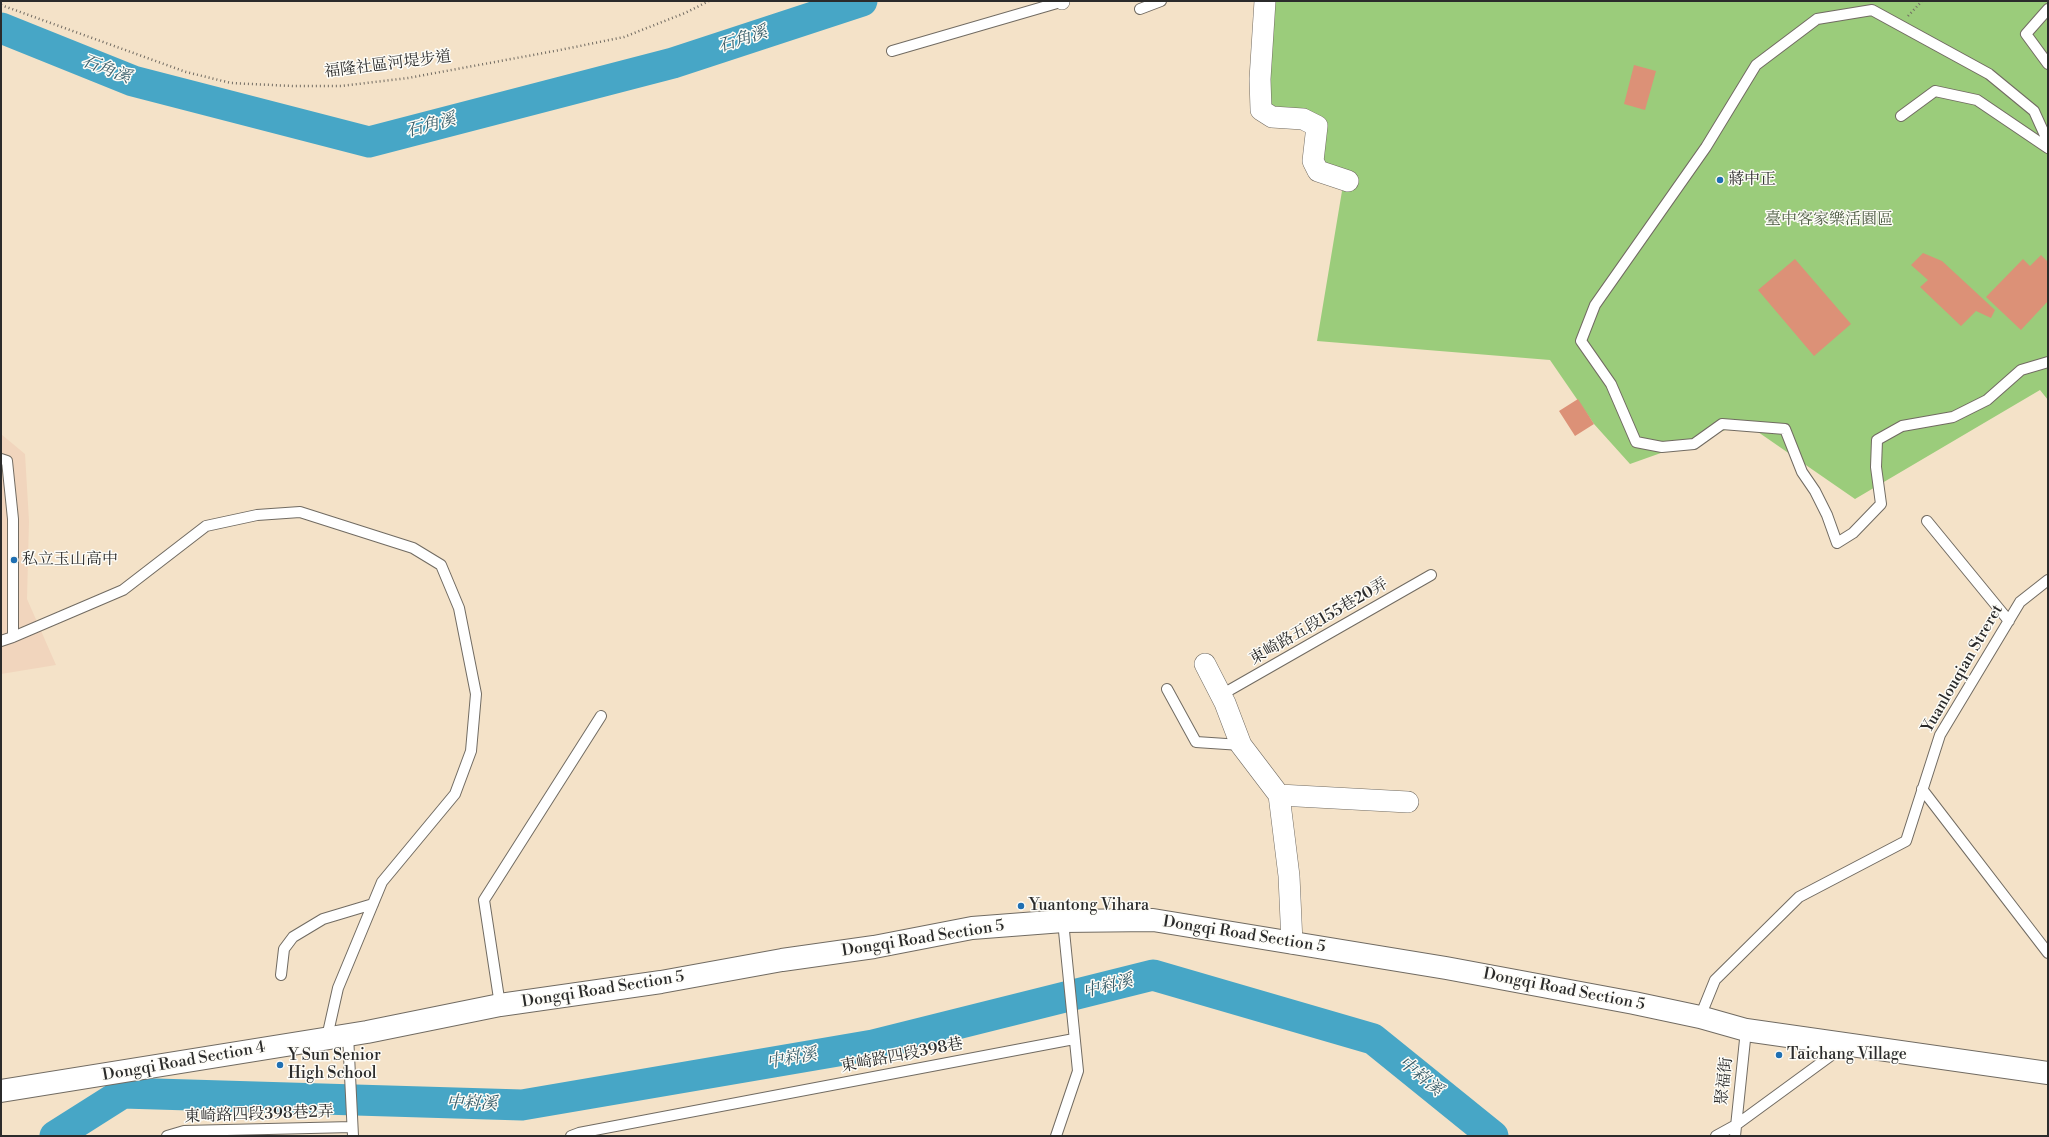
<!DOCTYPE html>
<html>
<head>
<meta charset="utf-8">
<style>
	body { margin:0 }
	#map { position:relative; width:2049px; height:1137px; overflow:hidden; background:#f4e2c8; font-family:"Libre Bodoni",serif }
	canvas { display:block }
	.frame { position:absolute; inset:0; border:2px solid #2b2b2b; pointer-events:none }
</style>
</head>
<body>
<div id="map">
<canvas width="2049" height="1137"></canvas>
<div class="frame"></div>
</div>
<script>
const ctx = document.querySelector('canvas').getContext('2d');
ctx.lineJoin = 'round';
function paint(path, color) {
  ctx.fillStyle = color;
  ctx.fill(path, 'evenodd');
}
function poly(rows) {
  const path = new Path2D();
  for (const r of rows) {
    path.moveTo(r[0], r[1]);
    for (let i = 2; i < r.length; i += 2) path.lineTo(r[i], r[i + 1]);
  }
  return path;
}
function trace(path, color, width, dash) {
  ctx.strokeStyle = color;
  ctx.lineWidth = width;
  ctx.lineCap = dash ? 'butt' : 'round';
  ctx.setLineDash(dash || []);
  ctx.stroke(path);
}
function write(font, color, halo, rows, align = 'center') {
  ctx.font = font + ' "Libre Bodoni","Noto Serif TC",serif';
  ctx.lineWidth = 3;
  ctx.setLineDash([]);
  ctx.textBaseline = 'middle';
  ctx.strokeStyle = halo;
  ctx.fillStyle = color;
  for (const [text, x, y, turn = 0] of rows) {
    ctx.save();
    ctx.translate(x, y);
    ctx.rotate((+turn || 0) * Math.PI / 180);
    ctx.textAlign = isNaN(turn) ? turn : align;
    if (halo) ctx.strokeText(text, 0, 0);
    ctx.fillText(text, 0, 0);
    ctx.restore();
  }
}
paint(poly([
	[1,434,25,454,29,521,27,599,56,665,1,674]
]), '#f1d5bd');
paint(poly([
	[1271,1,2048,1,2048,400,2040,390,1855,499,1745,423,1630,464,1594,424,1550,360,1317,341,1345,173,1317,163,1320,122,1262,108]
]), '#9bcc7b');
trace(poly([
	[1,28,133,81,369,142,673,63,862,1],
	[55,1136,123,1093,522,1105,873,1045,1153,975,1373,1039,1493,1136]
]), '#47a6c6', 31);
paint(poly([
	[1634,65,1656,71,1645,110,1624,104],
	[1923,253,1942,261,1995,310,1991,318,1976,311,1961,326,1920,287,1928,280,1911,265],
	[2041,255,2048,262,2048,301,2021,330,1986,297,2023,259,2030,266],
	[1795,259,1851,324,1814,356,1758,290],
	[1578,399,1594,424,1575,436,1559,411]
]), '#dc9177');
const service = poly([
	[1140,9,1161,1],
	[2048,9,2026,34,2048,64],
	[892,51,1064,1],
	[1901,116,1935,91,1977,100,2048,148],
	[2048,142,2034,111,1989,74,1872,10,1817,19,1756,65,1706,147,1595,305,1581,341,1611,384,1636,442,1662,447,1694,444,1722,424,1785,429,1802,472,1815,491,1827,515,1837,543,1853,533,1881,504,1876,467,1877,440,1902,426,1953,417,1987,400,2021,370,2048,362],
	[1,459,7,461,13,519,13,637,123,590,206,526,257,515,300,512,413,548,441,565,459,608,476,694,471,751,455,794,382,882,338,988,327,1037],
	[1927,521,2009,621],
	[1,641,13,637],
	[1167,689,1196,742,1241,745],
	[1221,695,1431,575],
	[1922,789,2048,953],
	[281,975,284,949,293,937,323,919,373,904],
	[500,1005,484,900,601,716],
	[1700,1017,1715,980,1799,897,1906,841,1940,735,2020,602,2048,580],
	[348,1035,353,1136],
	[167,1136,184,1131,352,1127],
	[571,1136,579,1133,1074,1039],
	[1056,1136,1078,1071,1063,921],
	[1716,1136,1736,1125,1844,1046],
	[1735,1136,1746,1030]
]);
const pedestrian = poly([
	[1061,1,1062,2]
]);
const minor = poly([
	[1265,1,1260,79,1261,110,1272,117,1303,119,1317,126,1313,161,1318,171,1348,181],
	[1205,664,1225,703,1241,745,1279,795,1289,876,1292,943],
	[1279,795,1408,802]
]);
const tertiary = poly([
	[1,1091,367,1032,500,1005,661,982,782,960,874,947,972,928,1063,921,1153,920,1446,968,1634,1003,1700,1017,1746,1030,2048,1073]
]);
trace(service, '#716b62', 12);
trace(pedestrian, '#716b62', 16);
trace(minor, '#716b62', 22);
trace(tertiary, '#716b62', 24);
trace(poly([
	[1,5,186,72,231,83,292,86,341,86,408,78,560,50,624,37,685,13,709,1],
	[1908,16,1922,1]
]), '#716b62', 2.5, [1, 3]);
trace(service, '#fff', 10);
trace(pedestrian, '#fff', 15);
trace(minor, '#fff', 21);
trace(tertiary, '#fff', 22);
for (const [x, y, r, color] of [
	[1720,180,4,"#1f6fb2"],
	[14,560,4,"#1f6fb2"],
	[1021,906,4,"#1f6fb2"],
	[1779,1055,4,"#1f6fb2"],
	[280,1065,4,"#1f6fb2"]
]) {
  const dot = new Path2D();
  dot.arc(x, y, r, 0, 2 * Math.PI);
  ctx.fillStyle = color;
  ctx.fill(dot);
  trace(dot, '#fdfcf7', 1.5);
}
write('16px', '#2b2b2b', '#fdfcf7', [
	["福隆社區河堤步道",388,65,-7],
	["東崎路五段155巷20弄",1319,622,-30],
	["Yuanlouqian Streret",1963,669,-60],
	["Dongqi Road Section 5",1244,935,9],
	["Dongqi Road Section 5",923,939,-9],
	["Dongqi Road Section 5",603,990,-9],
	["Dongqi Road Section 5",1564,990,11],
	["東崎路四段398巷",902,1056,-11],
	["Dongqi Road Section 4",184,1062,-10],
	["聚福街",1725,1081,-84],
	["東崎路四段398巷2弄",259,1115,-2]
]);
write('16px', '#2b2b2b', '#fdfcf7', [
	["蔣中正",1728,180],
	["私立玉山高中",22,560],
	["Yuantong Vihara",1029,906],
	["Taichang Village",1787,1055],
	["Y Sun Senior",288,1056],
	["High School",288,1074]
], 'left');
write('16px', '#4d5b43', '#fdfcf7', [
	["臺中客家樂活園區",1829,220]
]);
write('italic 17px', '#365c69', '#fdfcf7', [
	["石角溪",743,40,-18],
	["石角溪",106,70,21],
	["石角溪",431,126,-15],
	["中嵙溪",1108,987,-14],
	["中嵙溪",792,1059,-10],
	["中嵙溪",1420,1077,39],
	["中嵙溪",472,1104,2]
]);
</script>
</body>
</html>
